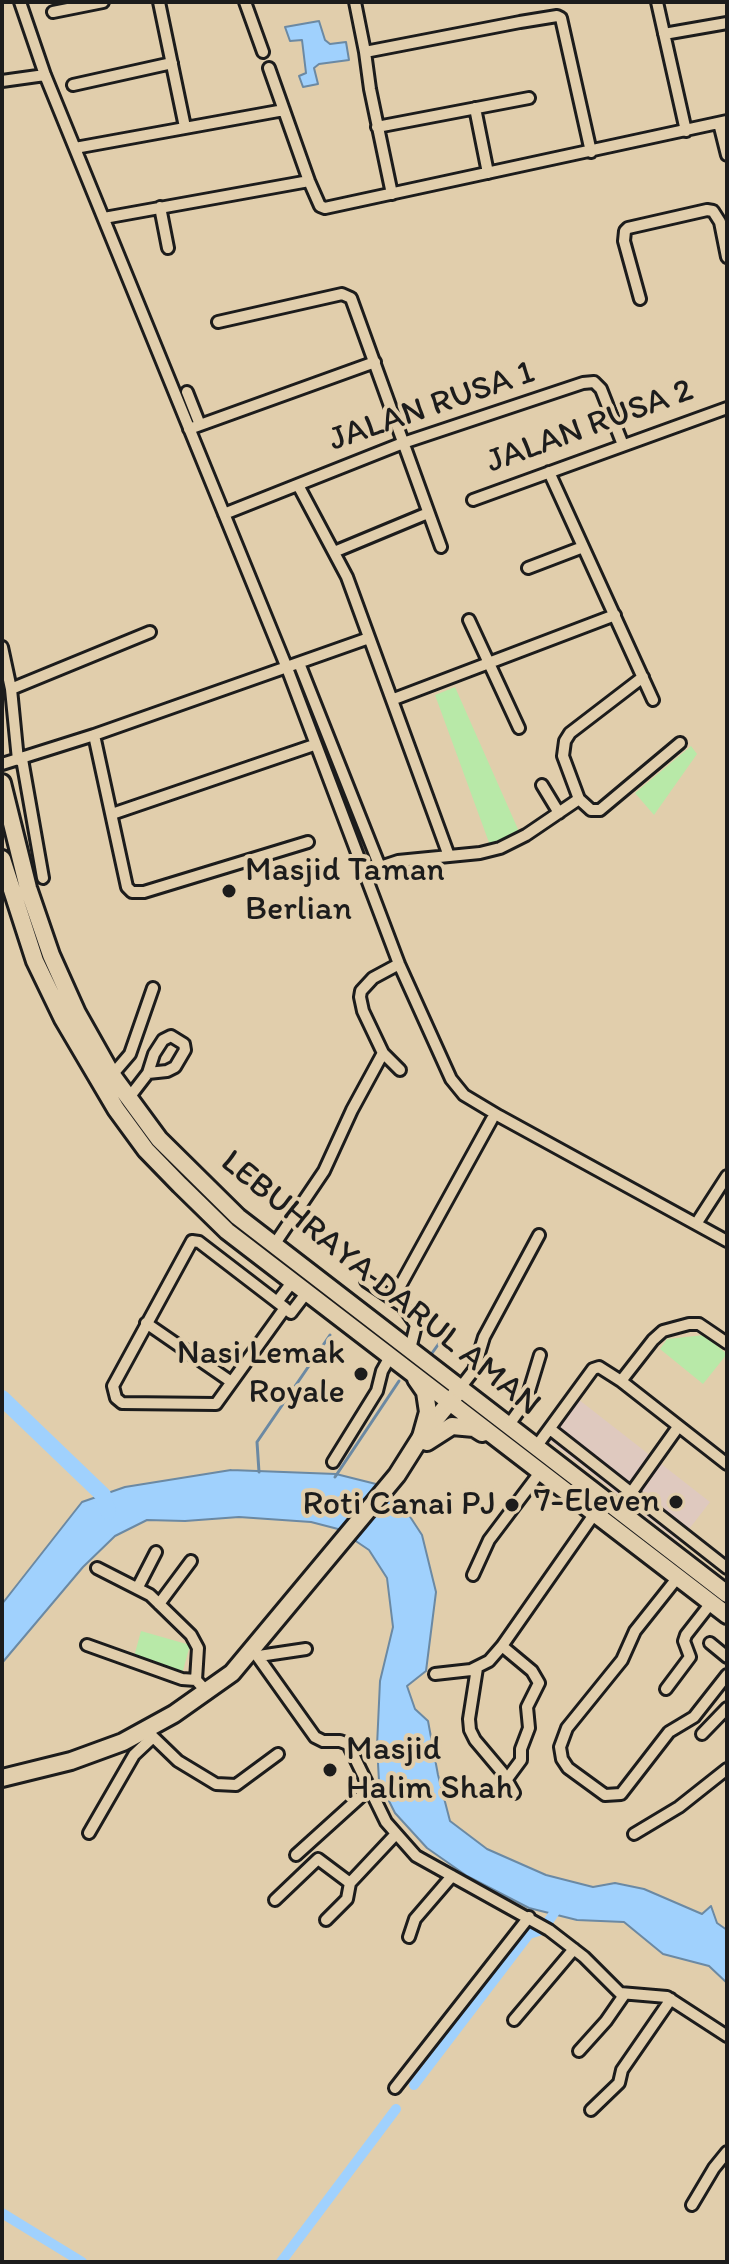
<!DOCTYPE html>
<html>
<head>
<meta charset="utf-8">
<style>
	body { margin:0 }
	#map { position:relative; width:729px; height:2264px; overflow:hidden; background:#e1ceac; font-family:Itim,sans-serif }
	canvas { display:block }
	.frame { position:absolute; inset:0; border:4px solid #1c1c1c; pointer-events:none }
</style>
</head>
<body>
<div id="map">
<canvas width="729" height="2264"></canvas>
<div class="frame"></div>
</div>
<script>
const ctx = document.querySelector('canvas').getContext('2d');
ctx.lineJoin = 'round';
function paint(path, color) {
  ctx.fillStyle = color;
  ctx.fill(path, 'evenodd');
}
function poly(rows) {
  const path = new Path2D();
  for (const r of rows) {
    path.moveTo(r[0], r[1]);
    for (let i = 2; i < r.length; i += 2) path.lineTo(r[i], r[i + 1]);
  }
  return path;
}
function trace(path, color, width, dash) {
  ctx.strokeStyle = color;
  ctx.lineWidth = width;
  ctx.lineCap = dash ? 'butt' : 'round';
  ctx.setLineDash(dash || []);
  ctx.stroke(path);
}
function write(font, color, halo, rows, align = 'center') {
  ctx.font = font + ' Itim,sans-serif';
  ctx.lineWidth = 8;
  ctx.setLineDash([]);
  ctx.textBaseline = 'middle';
  ctx.strokeStyle = halo;
  ctx.fillStyle = color;
  for (const [text, x, y, turn = 0] of rows) {
    ctx.save();
    ctx.translate(x, y);
    ctx.rotate((+turn || 0) * Math.PI / 180);
    ctx.textAlign = isNaN(turn) ? turn : align;
    if (halo) ctx.strokeText(text, 0, 0);
    ctx.fillText(text, 0, 0);
    ctx.restore();
  }
}
paint(poly([
	[569,1392,710,1502,679,1542,538,1432]
]), '#dfc9bf');
paint(poly([
	[455,687,521,836,491,848,435,695],
	[691,746,697,754,654,815,635,793],
	[704,1335,727,1354,703,1384,660,1349,667,1339],
	[141,1631,190,1645,181,1678,132,1664]
]), '#b8e9a8');
const water = poly([
	[319,21,325,40,330,44,346,42,349,60,319,64,314,68,318,84,303,87,299,76,306,73,302,40,290,41,285,27,319,21],
	[231,1470,336,1474,376,1484,405,1509,422,1535,436,1592,426,1671,407,1686,415,1709,428,1721,438,1775,450,1821,487,1849,546,1875,593,1887,615,1883,644,1889,702,1914,711,1906,717,1923,727,1930,727,1983,709,1966,663,1954,624,1922,577,1920,529,1908,467,1876,427,1848,395,1813,379,1781,377,1746,380,1681,393,1627,387,1578,369,1550,338,1529,311,1522,239,1517,185,1521,147,1520,115,1536,83,1567,2,1663,2,1604,82,1502,125,1487,231,1470]
]);
paint(water, '#a0d1fd');
trace(water, '#6b89a3', 2);
trace(poly([
	[430,1356,452,1325],
	[259,1472,257,1442,330,1335],
	[335,1477,399,1381]
]), '#6b89a3', 3);
trace(poly([
	[548,1922,556,1910,562,1906],
	[414,2085,529,1934,542,1930],
	[2,2213,82,2262],
	[281,2262,396,2109]
]), '#a0d1fd', 10);
trace(poly([
	[2,1398,103,1495,108,1512]
]), '#a0d1fd', 16);
const minor = poly([
	[20,2,45,75,287,668,399,964,451,1079,464,1095,499,1116,727,1241],
	[159,2,185,127],
	[245,2,263,52],
	[355,2,365,52,520,22,557,16,561,18,591,152],
	[657,2,686,131],
	[53,12,103,2],
	[664,34,727,23],
	[365,52,370,89,392,194],
	[269,68,309,181,320,206,325,208,727,121],
	[2,81,45,75],
	[73,85,172,63],
	[475,108,488,173],
	[719,123,727,155],
	[377,127,529,98],
	[75,148,284,110],
	[160,207,168,248],
	[104,218,309,181],
	[640,299,624,241,625,231,628,228,707,210,713,211,720,222,727,257],
	[218,322,342,294,351,298,441,547],
	[187,392,200,425],
	[189,429,375,362],
	[549,472,653,700],
	[298,485,347,577,449,856],
	[473,500,727,408],
	[224,514,403,443,583,383,594,382,601,389,623,445],
	[334,552,428,513],
	[528,568,583,547],
	[469,620,519,728],
	[2,647,11,689,18,760],
	[299,663,380,867],
	[643,677,570,733,565,741,563,756,579,799,591,810,600,810,680,743],
	[11,689,150,632],
	[394,699,615,615],
	[94,735,127,887,132,892,144,892,308,842],
	[22,759,43,878],
	[2,764,94,735,369,638],
	[542,785,559,813],
	[112,814,314,745],
	[365,876,380,867,398,861,480,853,500,848,526,835,579,799],
	[399,964,373,978,361,991,360,997,363,1011,383,1053,400,1070],
	[112,1075,130,1054,153,988],
	[128,1099,148,1073,154,1054,163,1040,171,1036,184,1044,185,1050,175,1067,167,1071,148,1073],
	[696,1224,727,1176],
	[274,1245,324,1171,352,1110,383,1053],
	[366,1281,400,1304],
	[277,1302,293,1281],
	[285,1308,216,1404,122,1403,116,1398,113,1386,192,1241,199,1242,285,1308,291,1313,307,1292],
	[146,1323,230,1381],
	[410,1349,416,1325,397,1298,400,1286,492,1119],
	[621,1381,653,1340,663,1331,689,1324,699,1324,727,1343],
	[460,1388,474,1370,484,1337,539,1235],
	[508,1426,526,1401,540,1355],
	[550,1429,727,1568],
	[536,1447,593,1369,599,1367,621,1381,727,1464],
	[333,1462,377,1391,382,1371,391,1355],
	[631,1493,678,1427],
	[97,1568,150,1595,191,1635,198,1648,196,1680,208,1693],
	[473,1575,489,1540,541,1471],
	[678,1577,635,1631,622,1660,567,1728,560,1747,562,1759,568,1768,605,1795,621,1794,669,1732,694,1717,727,1675],
	[138,1587,156,1552],
	[159,1604,191,1561],
	[710,1643,727,1657],
	[87,1645,182,1679,196,1680],
	[502,1646,532,1671,539,1683,527,1707,529,1728,521,1749,521,1760,507,1779],
	[253,1650,315,1737,323,1741,340,1741,348,1744,386,1822,416,1856,549,1930,584,1957,620,1993,667,1997,727,2036],
	[259,1656,306,1649],
	[477,1668,469,1719,470,1730,475,1740,502,1772,514,1793],
	[435,1674,471,1670,489,1661,502,1646,595,1513],
	[666,1689,690,1657,684,1641,686,1635,711,1603],
	[147,1731,178,1761,216,1784,236,1785,278,1754],
	[702,1734,727,1708],
	[89,1833,134,1755,152,1738],
	[634,1834,679,1807,727,1769],
	[296,1855,368,1790],
	[275,1900,318,1859,350,1883],
	[326,1920,347,1899,350,1883,395,1835],
	[409,1937,415,1919,452,1876],
	[514,2020,574,1949],
	[579,2051,606,2021,624,1995],
	[395,2088,529,1917],
	[591,2110,619,2083,622,2070,671,1999],
	[692,2205,714,2168,727,2152]
]);
const primary = poly([
	[2,1778,71,1761,123,1742,174,1714,232,1673,397,1475,421,1437,457,1393]
]);
const trunk = poly([
	[2,783,28,888,51,955,77,1013,112,1075,159,1139,238,1217,727,1594],
	[2,859,35,961,63,1019,116,1109,146,1150,180,1185,227,1231,727,1615],
	[416,1379,425,1392,428,1412,421,1437],
	[427,1442,452,1426,474,1428,482,1433]
]);
trace(minor, '#1c1c1c', 16);
trace(primary, '#1c1c1c', 22);
trace(trunk, '#1c1c1c', 22);
trace(minor, '#e1ceac', 10);
trace(primary, '#e1ceac', 16);
trace(trunk, '#e1ceac', 16);
for (const [x, y, r, color] of [
	[229,891,8,"#1c1c1c"],
	[361,1374,8,"#1c1c1c"],
	[676,1502,8,"#1c1c1c"],
	[512,1505,8,"#1c1c1c"],
	[330,1770,8,"#1c1c1c"]
]) {
  const dot = new Path2D();
  dot.arc(x, y, r, 0, 2 * Math.PI);
  ctx.fillStyle = color;
  ctx.fill(dot);
  trace(dot, '#e1ceac', 3);
}
write('34px', '#1c1c1c', '#e1ceac', [
	["JALAN RUSA 1",432,407,-19],
	["JALAN RUSA 2",590,427,-20],
	["LEBUHRAYA DARUL AMAN",380,1284,39]
]);
write('34px', '#1c1c1c', '#e1ceac', [
	["Masjid Taman",245,871,"left"],
	["Berlian",245,910,"left"],
	["Nasi Lemak",345,1354],
	["Royale",345,1393],
	["7-Eleven",660,1502],
	["Roti Canai PJ",496,1505],
	["Masjid",346,1750,"left"],
	["Halim Shah",346,1789,"left"]
], 'right');
</script>
</body>
</html>
